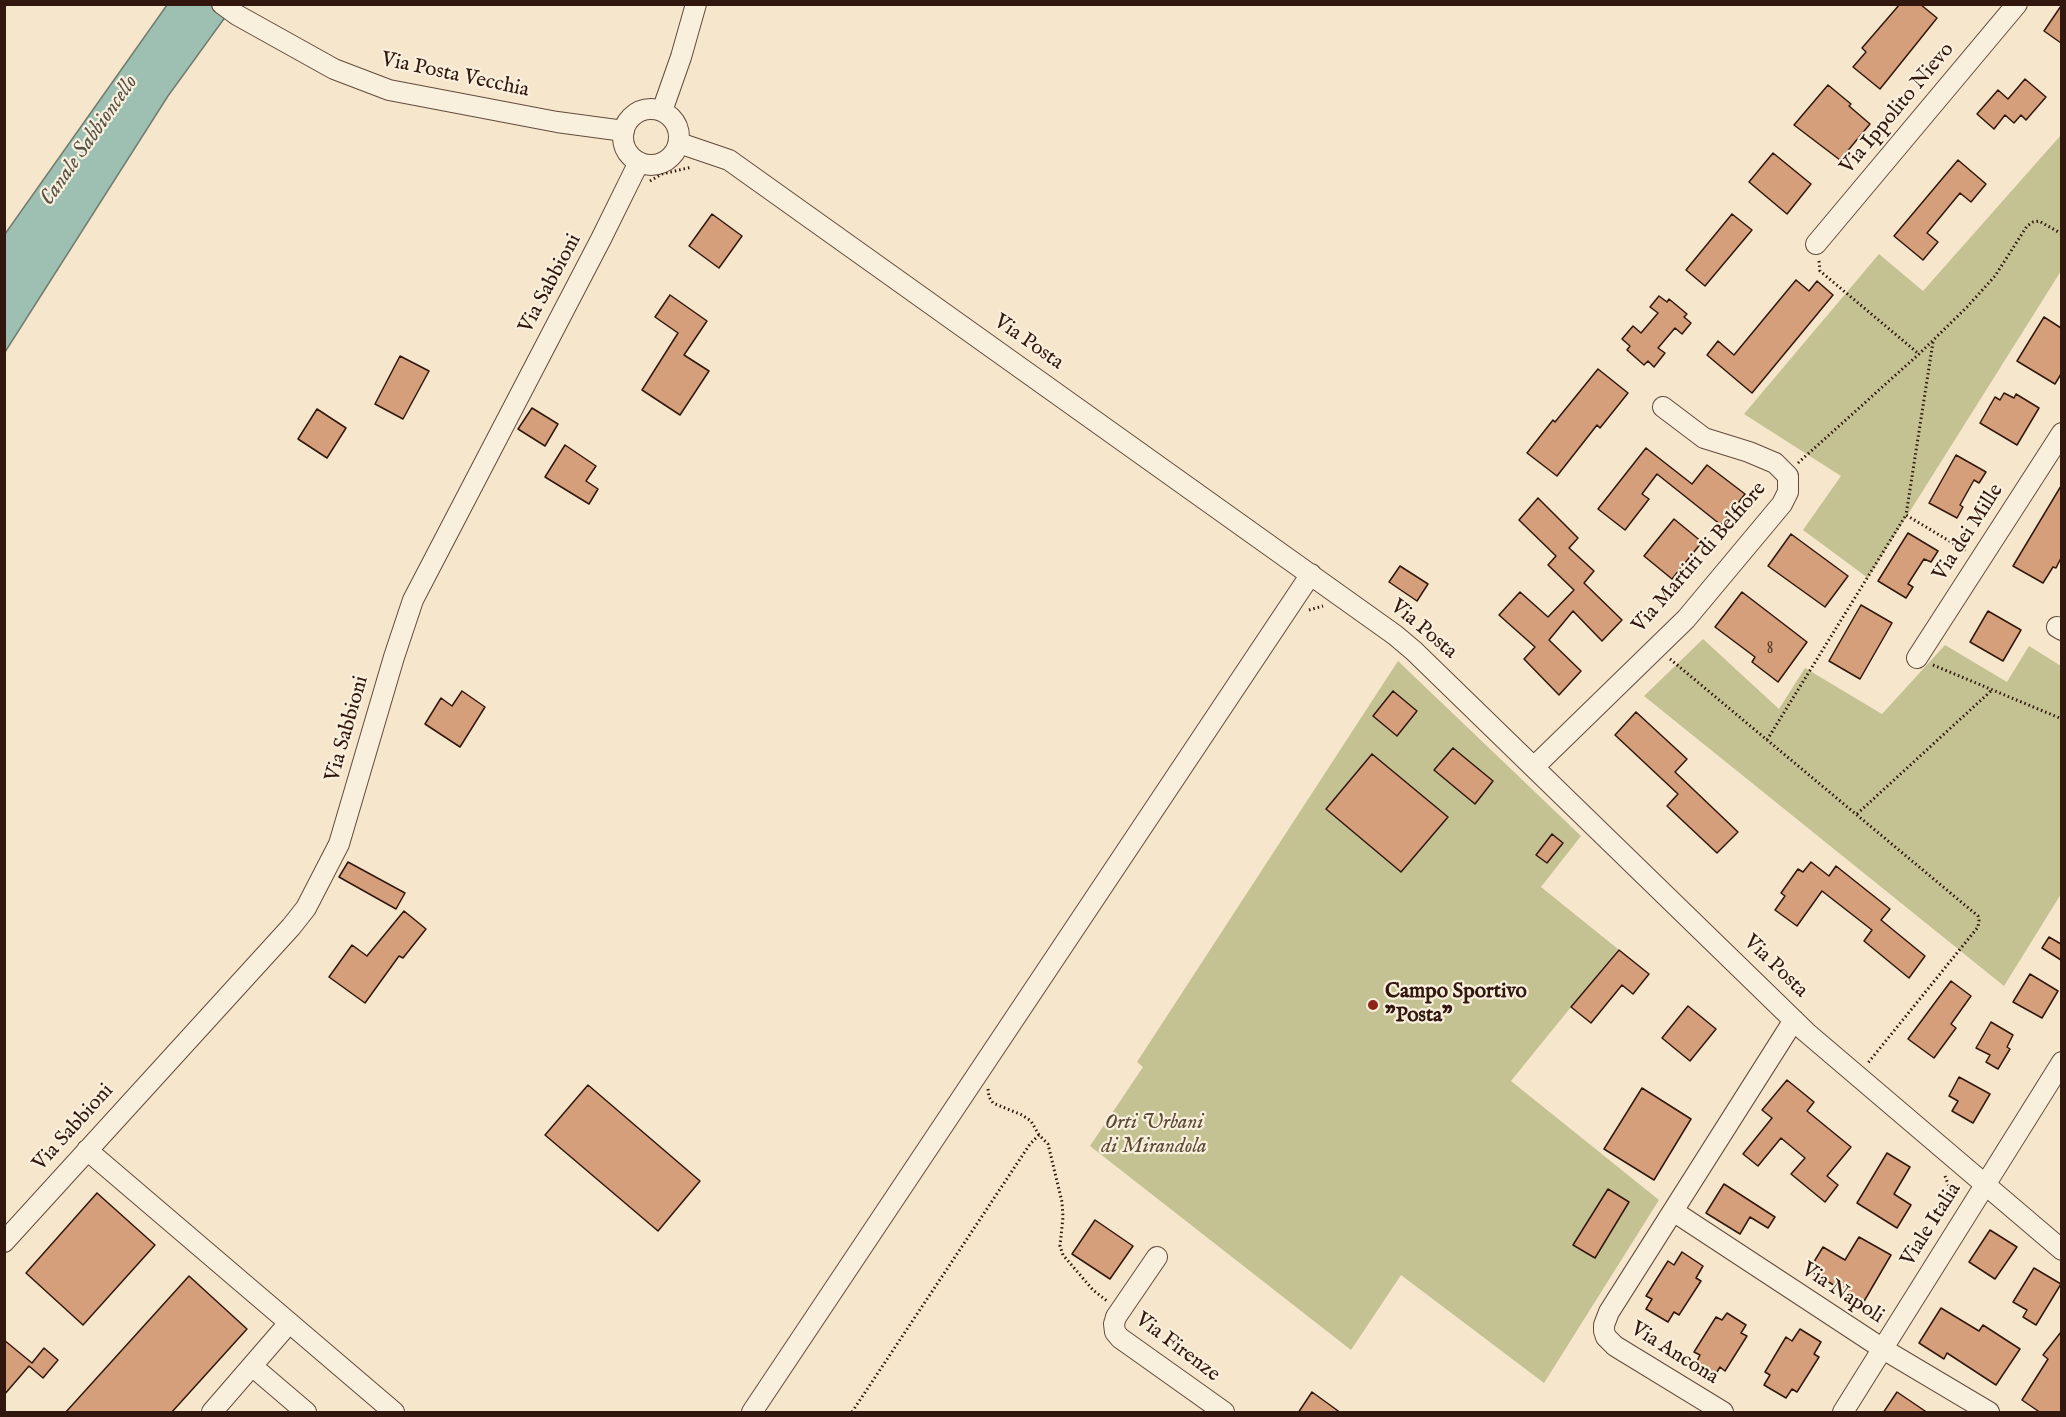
<!DOCTYPE html>
<html>
<head>
<meta charset="utf-8">
<style>
	body { margin:0 }
	#map { position:relative; width:2066px; height:1417px; overflow:hidden; background:#f6e6cb; font-family:"IM FELL English",serif }
	canvas { display:block }
	.frame { position:absolute; inset:0; border:6px solid #31170d; pointer-events:none }
</style>
</head>
<body>
<div id="map">
<canvas width="2066" height="1417"></canvas>
<div class="frame"></div>
</div>
<script>
const ctx = document.querySelector('canvas').getContext('2d');
ctx.lineJoin = 'round';
function paint(path, color) {
  ctx.fillStyle = color;
  ctx.fill(path, 'evenodd');
}
function poly(rows) {
  const path = new Path2D();
  for (const r of rows) {
    if (r.length === 3) {
      path.moveTo(r[0] + r[2], r[1]);
      path.arc(r[0], r[1], r[2], 0, 2 * Math.PI);
      continue;
    }
    path.moveTo(r[0], r[1]);
    for (let i = 2; i < r.length; i += 2) path.lineTo(r[i], r[i + 1]);
  }
  return path;
}
function trace(path, color, width, dash) {
  ctx.strokeStyle = color;
  ctx.lineWidth = width;
  ctx.lineCap = dash ? 'butt' : 'round';
  ctx.setLineDash(dash || []);
  ctx.stroke(path);
}
function write(font, color, halo, rows, align = 'center') {
  ctx.font = font + ' "IM FELL English",serif';
  ctx.lineWidth = 4.5;
  ctx.setLineDash([]);
  ctx.textBaseline = 'middle';
  ctx.strokeStyle = halo;
  ctx.fillStyle = color;
  for (const [text, x, y, turn = 0] of rows) {
    ctx.save();
    ctx.translate(x, y);
    ctx.rotate((+turn || 0) * Math.PI / 180);
    ctx.textAlign = isNaN(turn) ? turn : align;
    if (halo) ctx.strokeText(text, 0, 0);
    ctx.fillText(text, 0, 0);
    ctx.restore();
  }
}
paint(poly([
	[2061,135,2061,271,1868,578,1803,530,1841,476,1744,414,1879,254,1923,291],
	[1703,639,1779,709,1805,668,1882,714,1945,645,2007,682,2029,646,2061,666,2061,894,2004,986,1644,696],
	[1398,661,1581,836,1541,887,1618,949,1511,1081,1659,1200,1544,1383,1401,1275,1351,1350,1090,1146,1143,1067,1137,1062]
]), '#c4c292');
const water = poly([
	[167,5,234,5,168,96,5,352,5,234,167,5]
]);
paint(water, '#9dc0b2');
trace(water, '#727c70', 1.5);
const building = poly([
	[1900,4,1920,4,1937,18,1880,89,1853,67,1866,52,1862,48,1900,4],
	[2061,6,2061,43,2044,31,2061,6],
	[2025,79,2046,97,2026,120,2021,115,2014,123,2005,115,1994,129,1977,114,1998,90,2008,99,2025,79],
	[1828,85,1851,104,1849,106,1870,124,1840,160,1794,125,1828,85],
	[1773,153,1811,184,1787,214,1749,182,1773,153],
	[1958,160,1986,184,1971,202,1960,193,1927,233,1938,242,1923,260,1894,236,1958,160],
	[712,214,742,236,719,268,689,246,712,214],
	[1732,214,1752,230,1705,286,1686,270,1732,214],
	[1796,280,1809,291,1817,281,1833,295,1752,393,1707,355,1718,341,1734,355,1796,280],
	[670,295,707,321,684,355,709,371,680,415,642,390,678,333,655,317,670,295],
	[1659,296,1667,302,1669,299,1687,314,1684,317,1691,323,1682,334,1675,328,1658,348,1665,353,1654,367,1648,361,1644,365,1627,350,1630,346,1622,339,1633,326,1641,333,1658,313,1650,307,1659,296],
	[2044,317,2061,328,2061,374,2055,384,2017,361,2044,317],
	[400,356,429,371,403,419,375,404,400,356],
	[1598,369,1628,393,1600,428,1597,425,1557,476,1527,453,1553,420,1555,422,1598,369],
	[2004,393,2014,398,2016,394,2039,408,2017,445,1980,423,1995,397,2000,400,2004,393],
	[532,408,558,424,545,446,518,429,532,408],
	[317,409,346,428,327,458,298,439,317,409],
	[565,445,596,466,586,481,598,489,589,504,545,477,565,445],
	[1646,448,1692,484,1707,465,1745,494,1721,525,1657,474,1642,494,1649,499,1625,530,1598,509,1646,448],
	[1956,455,1986,472,1979,483,1974,480,1960,505,1963,507,1957,518,1929,503,1956,455],
	[2061,486,2061,558,2056,568,2053,567,2043,583,2013,566,2061,486],
	[1538,498,1578,538,1569,548,1594,571,1584,583,1622,620,1602,641,1573,611,1549,640,1581,671,1559,695,1524,659,1535,647,1499,615,1520,592,1548,617,1574,590,1548,565,1556,556,1519,520,1538,498],
	[1674,519,1702,542,1672,579,1644,556,1674,519],
	[1908,533,1938,551,1931,562,1924,559,1908,584,1913,587,1906,598,1878,581,1908,533],
	[1791,534,1848,576,1825,607,1768,566,1791,534],
	[1400,566,1428,584,1417,601,1389,582,1400,566],
	[1742,592,1807,642,1778,682,1752,662,1755,657,1715,627,1742,592],
	[1861,605,1892,623,1860,679,1829,661,1861,605],
	[1988,611,2021,630,2003,661,1970,642,1988,611],
	[462,691,485,707,460,747,425,724,441,698,452,706,462,691],
	[1393,691,1417,711,1397,736,1373,716,1393,691],
	[1636,712,1687,759,1675,772,1738,832,1717,853,1667,806,1678,794,1615,735,1636,712],
	[1453,748,1493,781,1475,804,1434,770,1453,748],
	[1372,754,1448,817,1401,872,1326,809,1372,754],
	[1552,834,1563,843,1547,863,1536,855,1552,834],
	[348,862,405,893,396,909,339,877,348,862],
	[1811,862,1829,876,1836,866,1890,909,1881,920,1925,956,1909,978,1864,941,1872,930,1822,891,1797,926,1775,910,1785,896,1781,893,1798,869,1803,872,1811,862],
	[404,911,426,929,403,958,399,956,365,1003,329,977,352,945,367,956,404,911],
	[2049,937,2061,944,2061,960,2042,948,2049,937],
	[1619,950,1649,974,1633,994,1622,985,1591,1023,1571,1007,1619,950],
	[2030,974,2058,991,2042,1018,2013,1002,2030,974],
	[1951,981,1971,996,1951,1024,1956,1028,1934,1058,1908,1039,1951,981],
	[1688,1006,1716,1029,1690,1061,1662,1038,1688,1006],
	[1991,1022,2013,1035,2007,1047,2010,1049,1998,1069,1986,1062,1990,1055,1976,1048,1991,1022],
	[1959,1077,1990,1094,1973,1123,1952,1111,1958,1101,1949,1096,1959,1077],
	[1787,1080,1814,1102,1807,1111,1851,1147,1827,1176,1838,1185,1825,1202,1791,1174,1805,1158,1781,1138,1758,1166,1743,1154,1772,1118,1762,1110,1787,1080],
	[588,1085,700,1181,658,1231,545,1135,588,1085],
	[1642,1088,1691,1119,1654,1180,1604,1149,1642,1088],
	[1887,1153,1910,1167,1894,1194,1911,1205,1897,1228,1857,1203,1887,1153],
	[1724,1184,1775,1217,1768,1228,1750,1217,1740,1234,1706,1213,1724,1184],
	[1608,1189,1629,1202,1595,1258,1573,1245,1608,1189],
	[97,1193,155,1245,83,1325,26,1273,97,1193],
	[1095,1220,1133,1246,1110,1279,1072,1254,1095,1220],
	[1990,1230,2017,1247,1995,1279,1969,1262,1990,1230],
	[1859,1237,1891,1255,1863,1303,1809,1270,1823,1247,1845,1260,1859,1237],
	[1682,1252,1703,1266,1696,1278,1701,1281,1679,1315,1674,1312,1668,1322,1646,1309,1652,1299,1646,1296,1668,1261,1674,1265,1682,1252],
	[2034,1268,2061,1284,2036,1325,2023,1317,2027,1310,2013,1302,2034,1268],
	[189,1276,247,1329,171,1413,65,1413,189,1276],
	[1941,1308,1979,1331,1983,1325,2020,1349,1996,1385,1947,1353,1944,1359,1919,1343,1941,1308],
	[1727,1313,1746,1325,1741,1333,1747,1336,1725,1371,1720,1367,1715,1375,1696,1363,1700,1355,1694,1352,1716,1317,1722,1320,1727,1313],
	[1800,1329,1821,1342,1814,1354,1819,1357,1797,1392,1792,1389,1786,1398,1764,1385,1770,1375,1765,1372,1786,1337,1792,1341,1800,1329],
	[2061,1332,2061,1413,2041,1413,2022,1400,2048,1359,2043,1355,2061,1332],
	[4,1340,32,1363,44,1348,58,1360,43,1378,29,1366,4,1395,4,1340],
	[1312,1392,1341,1413,1298,1413,1312,1392],
	[1897,1392,1928,1413,1883,1413,1897,1392]
]);
paint(building, '#d59f7c');
trace(building, '#31170d', 1.5);
const minor = poly([
	[222,4,237,15,334,69,389,90,557,122,624,131],
	[651,137,28],
	[662,111,681,57,696,4],
	[679,143,729,160,1395,635,1414,651,1806,1032,2062,1250],
	[1816,244,2017,4],
	[2057,627,2062,630],
	[1917,658,2062,433],
	[1534,767,1686,619,1782,504,1788,492,1788,476,1775,463,1749,452,1704,438,1663,407],
	[87,1150,394,1412],
	[1673,1211,1883,1349,1989,1412],
	[4,1242,291,927,306,908,339,844,394,657,413,600,601,239,639,162],
	[1157,1257,1116,1317,1114,1324,1115,1332,1120,1338,1224,1412],
	[252,1366,306,1412],
	[212,1412,289,1323],
	[752,1412,1311,574],
	[1723,1412,1615,1346,1606,1337,1604,1331,1604,1325,1609,1312,1794,1020],
	[1843,1412,2062,1062]
]);
trace(minor, '#624b3c', 22);
trace(poly([
	[650,181,662,174,692,167],
	[1819,261,1820,271,1919,354],
	[1933,342,1906,515,1966,551],
	[1798,463,1919,354,1967,307,1995,276,2027,226,2033,222,2039,221,2062,234],
	[1309,610,1323,606],
	[1670,659,1978,916,1979,920,1978,927,1868,1063],
	[1933,665,2062,719],
	[1767,740,1906,515],
	[1857,814,1992,690],
	[988,1089,989,1097,993,1103,1022,1115,1031,1121,1039,1135],
	[1945,1176,1950,1189,1950,1198,1946,1210],
	[852,1412,1030,1144,1039,1135,1048,1144,1062,1202,1063,1217,1060,1246,1063,1255,1093,1290,1107,1301]
]), '#31170d', 3, [1.5, 3]);
trace(minor, '#f9efdd', 20);
for (const [x, y, r, color] of [
	[1373,1005,6,"#8f2418"]
]) {
  const dot = new Path2D();
  dot.arc(x, y, r, 0, 2 * Math.PI);
  ctx.fillStyle = color;
  ctx.fill(dot);
  trace(dot, '#f9efdd', 2);
}
write('18px', '#5a3929', null, [
	["8",1770,649]
]);
write('21px', '#31170d', '#f9efdd', [
	["Via Posta Vecchia",455,76,12],
	["Via Ippolito Nievo",1898,109,-50],
	["Via Sabbioni",551,284,-62],
	["Via Posta",1028,343,35],
	["Via dei Mille",1969,533,-57],
	["Via Martiri di Belfiore",1700,558,-49],
	["Via Posta",1423,630,40],
	["Via Sabbioni",348,729,-74],
	["Via Posta",1775,967,44],
	["Via Sabbioni",74,1128,-48],
	["Viale Italia",1932,1225,-58],
	["Via Napoli",1842,1294,33],
	["Via Firenze",1177,1348,37],
	["Via Ancona",1674,1354,32]
]);
write('bold 21px', '#31170d', '#f9efdd', [
	["Campo Sportivo",1385,993],
	["\"Posta\"",1385,1017]
], 'left');
write('italic 21px', '#5d4a35', '#f9efdd', [
	["Orti Urbani",1154,1124],
	["di Mirandola",1154,1148]
]);
write('italic 22px', '#575247', '#f9efdd', [
	["Canale Sabbioncello",90,141,-55]
]);
</script>
</body>
</html>
